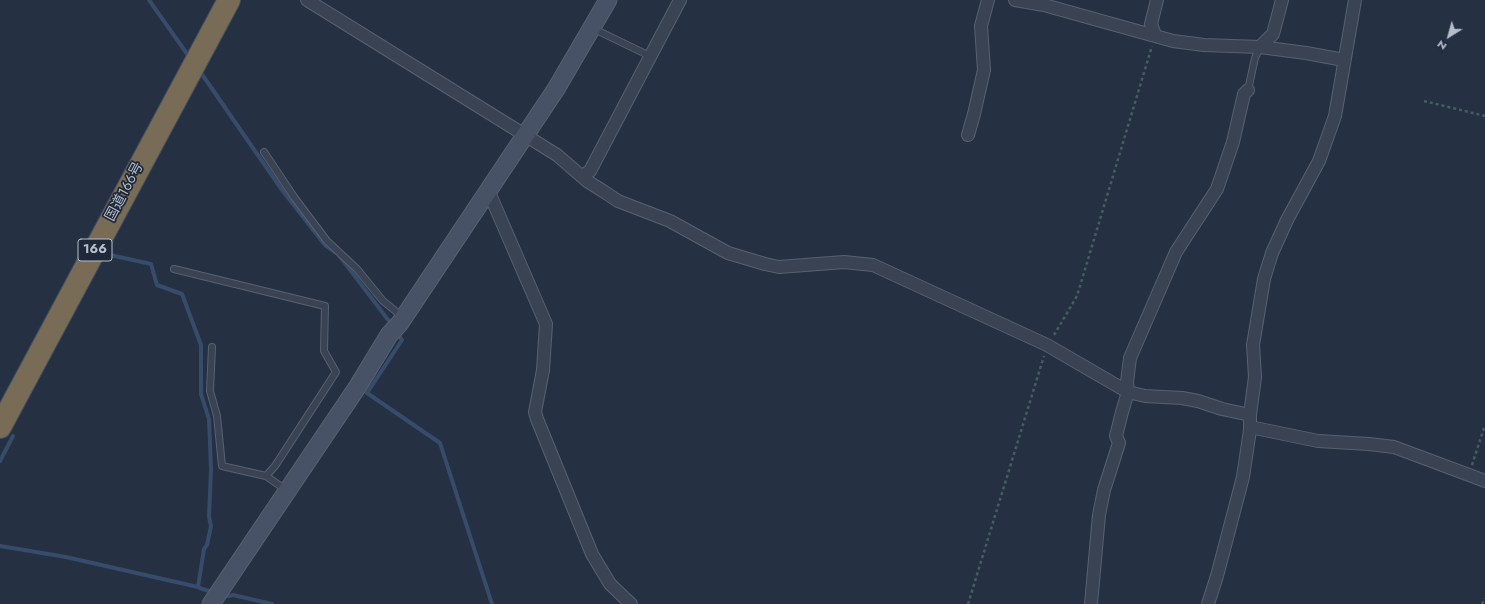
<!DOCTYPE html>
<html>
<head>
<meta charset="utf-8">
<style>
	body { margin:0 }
	#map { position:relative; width:1485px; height:604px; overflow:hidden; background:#253143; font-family:Jost,sans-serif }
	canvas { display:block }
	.north { position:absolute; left:1429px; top:16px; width:40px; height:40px; -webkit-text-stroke:3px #1e2838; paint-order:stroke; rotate:217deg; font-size:11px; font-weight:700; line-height:16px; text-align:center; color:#b6becc }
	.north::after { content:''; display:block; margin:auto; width:14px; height:18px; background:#b6becc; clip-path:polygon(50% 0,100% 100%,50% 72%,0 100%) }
</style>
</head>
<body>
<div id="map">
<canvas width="1485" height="604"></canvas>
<div class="north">N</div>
</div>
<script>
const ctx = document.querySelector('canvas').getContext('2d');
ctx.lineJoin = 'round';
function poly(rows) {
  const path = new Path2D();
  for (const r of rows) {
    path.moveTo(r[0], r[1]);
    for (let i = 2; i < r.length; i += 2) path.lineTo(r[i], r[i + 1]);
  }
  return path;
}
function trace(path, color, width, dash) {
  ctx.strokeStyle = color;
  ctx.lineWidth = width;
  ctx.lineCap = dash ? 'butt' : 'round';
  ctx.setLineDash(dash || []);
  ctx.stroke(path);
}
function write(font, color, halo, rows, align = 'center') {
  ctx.font = font + ' Jost,"Noto Sans JP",sans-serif';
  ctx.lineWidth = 3.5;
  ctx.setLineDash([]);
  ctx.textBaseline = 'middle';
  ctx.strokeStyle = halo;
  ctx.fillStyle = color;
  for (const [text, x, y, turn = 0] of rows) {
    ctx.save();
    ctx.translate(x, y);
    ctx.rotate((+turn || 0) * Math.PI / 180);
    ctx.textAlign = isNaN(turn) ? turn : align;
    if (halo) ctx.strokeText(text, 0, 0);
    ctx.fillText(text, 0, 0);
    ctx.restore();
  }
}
trace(poly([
	[149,0,190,58],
	[199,70,282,190,325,245,338,254,392,325],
	[110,255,151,264,157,285,182,294,201,345,201,394,209,419,211,469,209,517,211,526,207,545,204,549,198,587],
	[397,333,402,340,367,393,440,443,492,604],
	[0,461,13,436],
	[0,546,66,557,198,587,202,589,213,592],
	[223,594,229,596,233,595,272,604]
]), '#374b6b', 4);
const lane = poly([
	[592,28,650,56],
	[1248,90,1255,58,1260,47],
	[264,152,294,197,327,241,357,269,383,301,403,317],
	[174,269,325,306,324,351,336,372,275,466,266,476],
	[212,347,210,391,217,416,222,466,266,476,286,490]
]);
const street = poly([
	[307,0,557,155,587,181,603,191,618,201,670,221,728,253,765,264,779,267,844,262,873,265,1047,345,1128,392,1145,396,1182,398,1198,401,1222,409,1250,415],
	[1015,0,1044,5,1173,41,1204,45,1260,47,1306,53,1344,60],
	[1155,35,1151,24,1157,0],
	[1260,47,1273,34,1282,0],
	[968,135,974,114,984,70,981,26,988,0],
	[582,176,590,171,680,0],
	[488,190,546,324,543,370,535,412,537,419,592,554,610,584,631,604],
	[1250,427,1318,441,1369,444,1394,447,1485,481],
	[1091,604,1099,515,1104,490,1119,443,1116,436,1122,412,1128,392,1127,382,1130,358,1176,252,1217,189,1233,142,1244,94,1248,90],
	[1208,604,1217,576,1243,477,1250,430,1250,415,1255,377,1253,345,1264,279,1272,253,1287,220,1319,161,1335,116,1355,0]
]);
const secondary = poly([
	[211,604,358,386,389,335,400,323,556,89,608,0]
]);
const highway = poly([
	[0,427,229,0]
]);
trace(lane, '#576170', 8);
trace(street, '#576170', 14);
trace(secondary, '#576170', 19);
trace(highway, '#444e5d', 24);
trace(poly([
	[1424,101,1485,116],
	[1054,335,1077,296,1152,46],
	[1472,465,1485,425],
	[968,604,1044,356],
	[1482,604,1485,598]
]), '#455d60', 2.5, [3, 3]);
trace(lane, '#394353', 6);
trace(street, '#394353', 12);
trace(secondary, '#475266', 17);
trace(highway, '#796c56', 22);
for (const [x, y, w] of [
	[95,250,34]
]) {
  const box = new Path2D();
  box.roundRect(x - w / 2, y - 11, w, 22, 3);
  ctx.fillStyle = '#1e2838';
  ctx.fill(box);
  trace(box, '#b6becc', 1);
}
write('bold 13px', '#b6becc', null, [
	["166",95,250]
]);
write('14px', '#b6becc', '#1e2838', [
	["国道166号",125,192,-62]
]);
</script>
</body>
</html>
